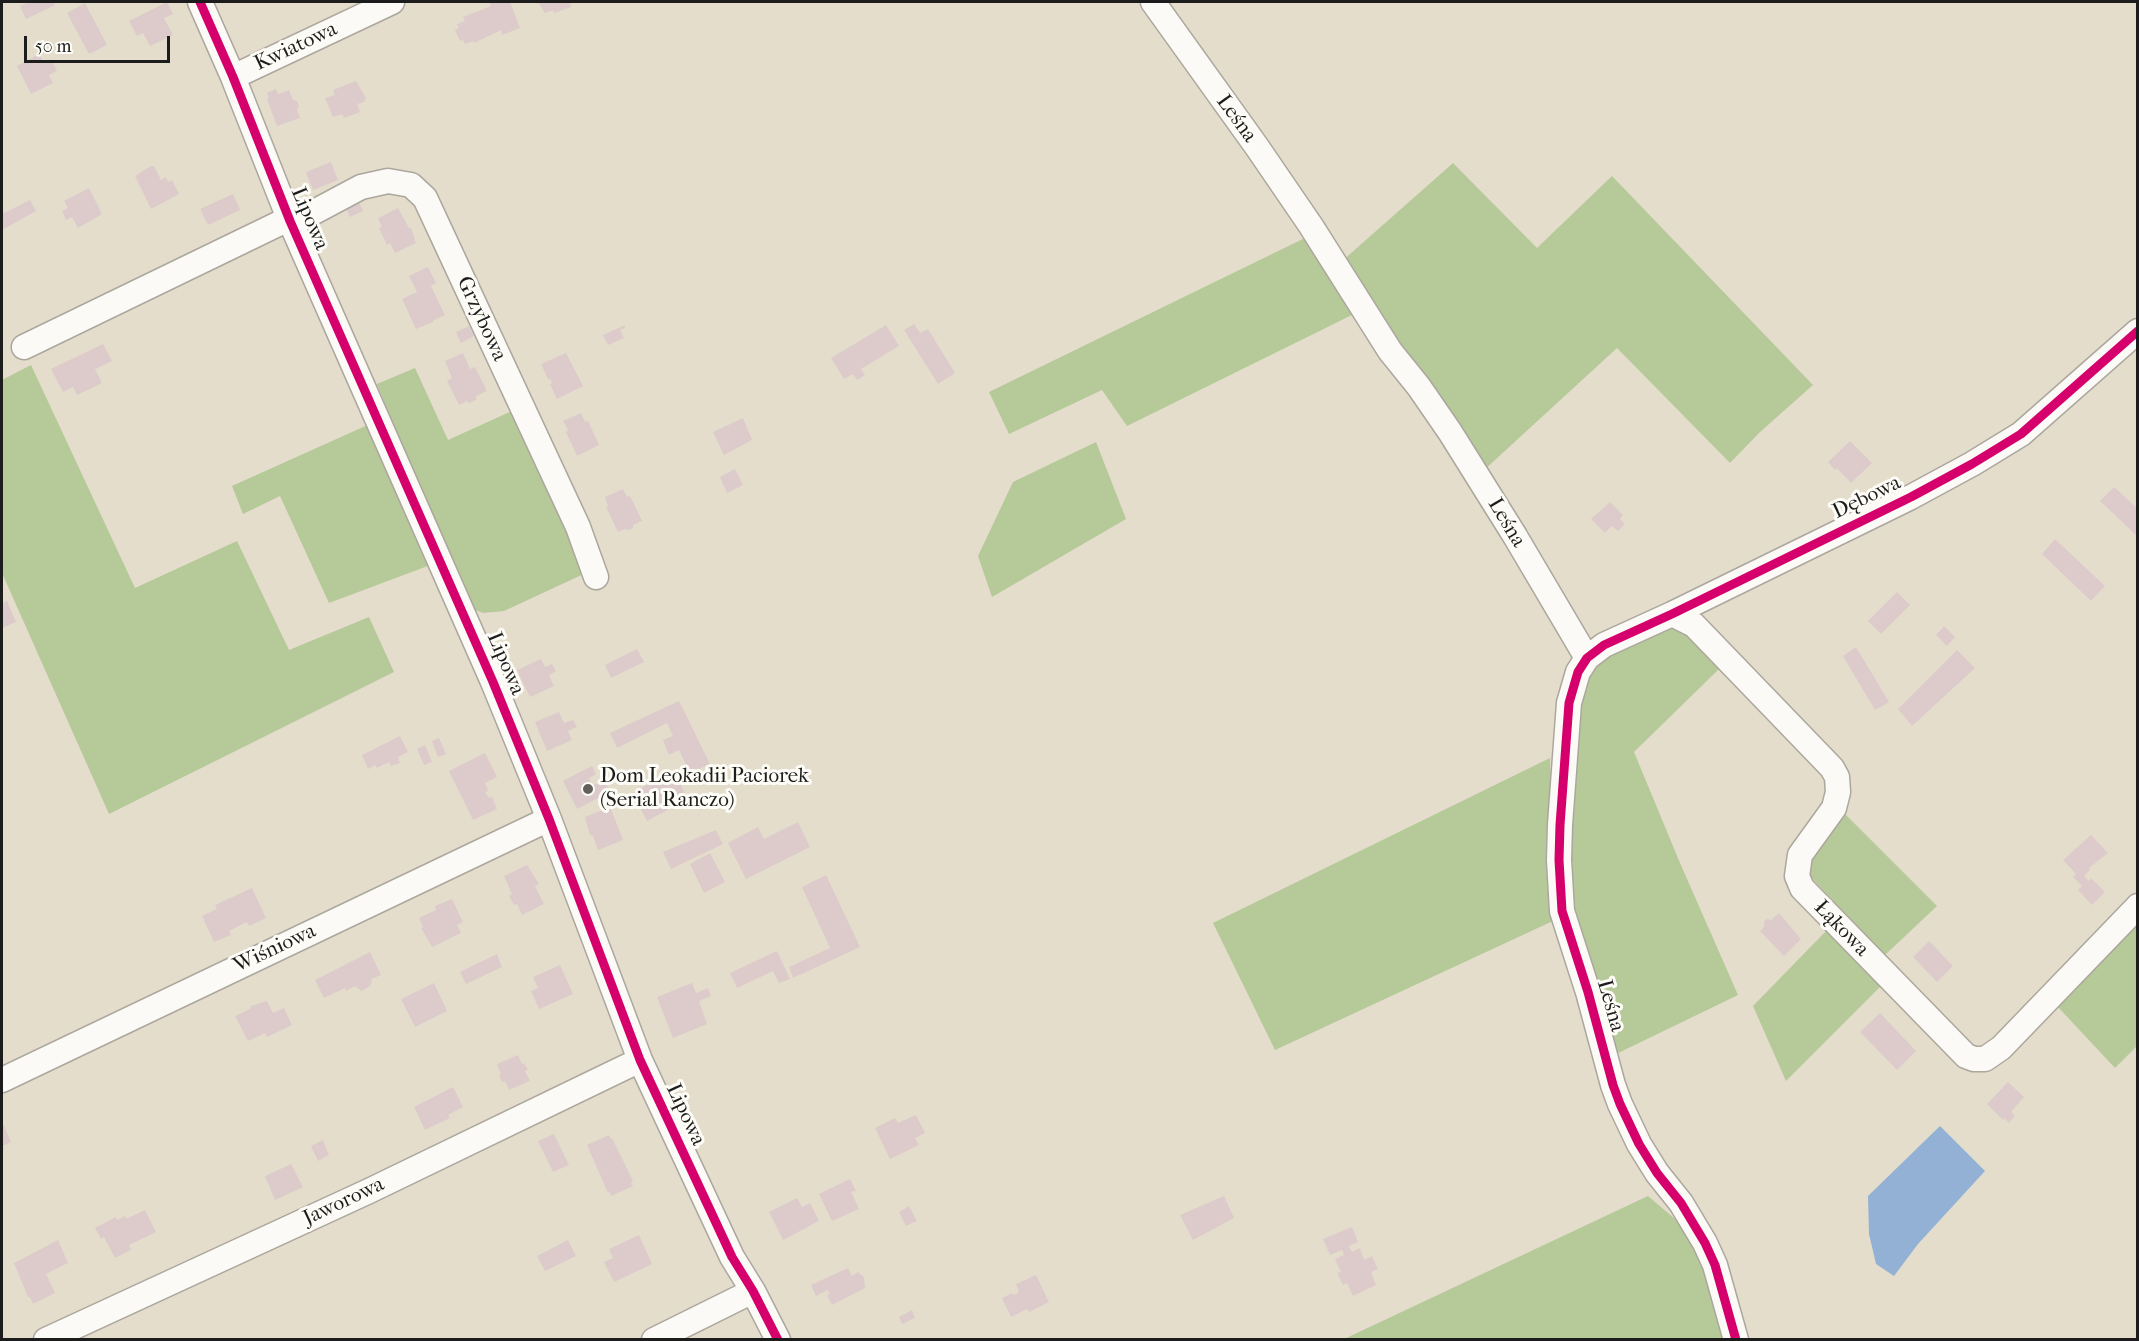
<!DOCTYPE html>
<html>
<head>
<meta charset="utf-8">
<style>
	body { margin:0 }
	#map { position:relative; width:2139px; height:1341px; overflow:hidden; background:#e4ddcc; font-family:"IM FELL French Canon",serif }
	canvas { display:block }
	.frame { position:absolute; inset:0; border:3px solid #1c1c1c; pointer-events:none }
	.scale { position:absolute; left:24px; top:36px; width:146px; height:27px; box-sizing:border-box; border:3px solid #1c1c1c; border-top:0; padding-left:8px; font-size:18px; line-height:21px; white-space:nowrap; color:#1c1c1c; -webkit-text-stroke:4px #fdfcf7; paint-order:stroke }
</style>
</head>
<body>
<div id="map">
<canvas width="2139" height="1341"></canvas>
<div class="frame"></div>
<div class="scale">50 m</div>
</div>
<script>
const ctx = document.querySelector('canvas').getContext('2d');
ctx.lineJoin = 'round';
function paint(path, color) {
  ctx.fillStyle = color;
  ctx.fill(path, 'evenodd');
}
function poly(rows) {
  const path = new Path2D();
  for (const r of rows) {
    path.moveTo(r[0], r[1]);
    for (let i = 2; i < r.length; i += 2) path.lineTo(r[i], r[i + 1]);
  }
  return path;
}
function trace(path, color, width, dash) {
  ctx.strokeStyle = color;
  ctx.lineWidth = width;
  ctx.lineCap = dash ? 'butt' : 'round';
  ctx.setLineDash(dash || []);
  ctx.stroke(path);
}
function write(font, color, halo, rows, align = 'center') {
  ctx.font = font + ' "IM FELL French Canon",serif';
  ctx.lineWidth = 6;
  ctx.setLineDash([]);
  ctx.textBaseline = 'middle';
  ctx.strokeStyle = halo;
  ctx.fillStyle = color;
  for (const [text, x, y, turn = 0] of rows) {
    ctx.save();
    ctx.translate(x, y);
    ctx.rotate((+turn || 0) * Math.PI / 180);
    ctx.textAlign = isNaN(turn) ? turn : align;
    if (halo) ctx.strokeText(text, 0, 0);
    ctx.fillText(text, 0, 0);
    ctx.restore();
  }
}
paint(poly([
	[1453,163,1537,248,1612,176,1813,385,1760,432,1730,463,1617,348,1483,471,1341,262],
	[1309,236,1360,311,1127,426,1102,390,1009,434,989,392],
	[31,365,135,588,237,541,289,650,369,617,394,672,109,814,2,573,2,380],
	[415,368,448,440,514,410,588,572,504,611,483,613,468,607,377,384],
	[372,423,433,564,329,603,280,496,243,514,232,486],
	[1096,442,1126,519,992,597,978,556,1013,482],
	[1675,624,1720,668,1634,752,1680,863,1738,995,1612,1056,1567,910,1578,695,1597,660],
	[1550,758,1555,920,1275,1050,1213,923],
	[1845,814,1937,906,1885,955,1804,870,1809,849],
	[2137,925,2137,1046,2115,1068,2057,1006],
	[1828,929,1882,985,1786,1081,1753,1006],
	[1648,1196,1695,1236,1726,1340,1342,1340]
]), '#b6c999');
paint(poly([
	[1940,1126,1985,1171,1918,1244,1894,1276,1876,1264,1869,1234,1868,1196]
]), '#93b1d4');
paint(poly([
	[29,2,53,2,55,5,26,19,20,6],
	[167,2,173,14,164,18,173,35,150,46,143,33,137,36,129,21],
	[489,2,510,2,520,28,502,35,501,30,474,43,473,41,465,44,463,40,460,41,455,30,459,28,457,24,465,21,463,17,491,6],
	[538,2,576,2,570,4,571,7,554,13,553,10,545,13],
	[85,3,107,45,89,54,67,13],
	[39,54,44,63,51,59,57,71,49,75,53,83,31,94,17,66],
	[356,81,366,98,364,102,357,104,360,112,344,118,342,114,333,117,325,98,335,95,333,90],
	[276,89,278,94,289,90,293,100,297,101,299,106,297,110,300,118,277,126,267,99,269,98,267,93],
	[331,162,338,180,313,190,306,172],
	[151,166,154,166,161,180,166,177,168,182,172,180,179,194,151,209,135,176],
	[89,188,102,214,78,228,72,217,66,220,62,211,68,208,64,201],
	[233,194,240,210,208,225,200,209],
	[30,200,36,211,2,230,2,208,4,213],
	[358,200,363,211,350,217,345,206],
	[398,208,409,228,411,228,416,243,395,253,390,243,387,245,379,228,382,227,378,218],
	[428,267,436,283,431,286,445,315,434,320,433,322,416,329,402,299,417,292,409,276],
	[914,324,920,333,928,329,955,373,938,384,904,330],
	[625,325,625,328,620,330,624,338,608,345,603,335],
	[886,325,899,346,861,369,865,375,857,380,853,374,844,379,831,358],
	[469,326,474,336,461,343,456,332],
	[103,344,112,361,95,369,102,383,77,395,73,387,63,392,51,369],
	[463,353,470,369,475,367,487,391,476,396,476,400,469,403,467,401,459,405,447,381,452,378,445,361],
	[566,353,583,386,557,399,550,384,552,383,550,379,548,379,541,364],
	[581,413,585,422,588,421,599,445,577,456,566,432,568,430,563,421],
	[743,418,752,440,724,455,713,432],
	[1850,441,1872,463,1851,483,1837,468,1835,470,1828,462],
	[735,469,743,485,727,493,720,477],
	[2114,487,2138,509,2138,537,2100,501],
	[623,489,627,497,630,496,642,521,633,525,633,528,629,530,625,529,618,532,606,507,608,506,605,497],
	[1610,502,1623,515,1620,519,1625,524,1618,531,1612,526,1605,533,1591,519],
	[2055,539,2105,586,2091,601,2042,554],
	[1897,592,1910,605,1881,634,1868,621],
	[7,601,16,622,2,628,2,604],
	[1944,626,1955,637,1947,646,1936,635],
	[1856,647,1889,702,1875,710,1843,656],
	[637,649,644,662,611,678,605,665],
	[1957,650,1975,668,1912,726,1898,709],
	[541,659,545,667,552,664,556,671,549,675,554,686,530,697,517,670],
	[679,701,710,764,690,773,679,750,669,755,663,740,673,736,667,723,617,748,610,733],
	[559,712,564,723,573,720,577,727,568,731,572,740,547,751,535,722],
	[400,736,408,752,398,757,400,763,391,766,389,762,377,768,375,765,368,769,362,755],
	[439,738,446,754,438,757,432,741],
	[425,745,432,762,424,765,417,749],
	[485,753,497,777,485,783,488,791,485,792,489,798,492,797,497,809,473,820,449,771],
	[592,766,596,774,589,778,592,786,604,780,610,792,577,809,563,781],
	[673,771,688,799,647,821,632,793],
	[610,807,623,840,598,850,593,836,590,835,585,817],
	[798,822,810,847,746,879,728,843,758,827,764,839],
	[716,830,723,844,671,869,663,852],
	[2091,835,2108,853,2089,868,2090,870,2084,876,2089,881,2091,878,2105,892,2092,905,2078,890,2082,886,2073,877,2076,874,2063,860],
	[710,853,725,882,704,893,690,864],
	[527,865,539,884,535,886,544,904,522,915,517,904,514,905,509,896,512,894,504,876],
	[826,875,860,947,793,978,789,967,830,948,802,887],
	[252,888,266,918,249,926,247,922,229,931,231,935,214,942,202,916,217,909,215,905],
	[452,899,463,922,457,925,461,933,432,947,421,928,423,927,419,918,436,910,435,906],
	[1779,913,1801,939,1784,956,1760,931,1764,927,1764,922,1767,919,1771,920],
	[1929,941,1953,966,1937,982,1913,957],
	[777,951,790,979,779,983,773,971,737,988,730,973],
	[370,952,381,975,371,979,372,981,370,986,362,991,355,986,346,991,345,988,324,998,315,980],
	[497,954,502,967,466,984,460,972],
	[560,965,573,994,539,1009,531,991,538,988,533,977],
	[434,983,447,1011,415,1027,401,999],
	[692,983,696,993,708,988,711,996,699,1001,707,1024,673,1038,657,997],
	[267,1001,273,1013,284,1008,292,1025,267,1037,265,1033,248,1041,235,1016,250,1009,251,1006],
	[1880,1013,1916,1051,1897,1070,1860,1032],
	[518,1055,522,1064,524,1063,528,1070,525,1071,530,1081,509,1090,505,1081,502,1082,499,1075,501,1074,497,1064],
	[2008,1082,2024,1097,2011,1112,2015,1116,2009,1123,2004,1118,2003,1120,1987,1104],
	[453,1087,463,1107,448,1115,450,1118,425,1130,414,1107],
	[916,1115,925,1133,915,1138,919,1145,890,1159,875,1128,895,1118,898,1123],
	[2,1121,11,1142,3,1146,4,1149,2,1150],
	[554,1134,569,1165,553,1172,538,1141],
	[609,1135,611,1139,612,1138,633,1181,631,1182,633,1186,611,1196,610,1192,608,1193,587,1145],
	[323,1140,329,1155,318,1161,311,1146],
	[291,1164,303,1187,275,1200,265,1176],
	[850,1179,856,1191,851,1192,859,1209,832,1221,819,1194],
	[1224,1196,1234,1218,1193,1240,1180,1215],
	[797,1198,802,1207,810,1203,819,1221,783,1240,769,1212],
	[909,1206,917,1221,906,1226,899,1212],
	[145,1210,156,1232,129,1245,131,1250,115,1258,104,1237,101,1239,95,1228,116,1217,117,1220,125,1216,126,1219],
	[1352,1227,1358,1242,1349,1246,1352,1252,1360,1248,1364,1260,1372,1256,1378,1269,1371,1272,1376,1285,1353,1296,1347,1283,1343,1285,1337,1273,1341,1272,1335,1259,1344,1255,1342,1250,1330,1255,1323,1239],
	[639,1235,652,1264,614,1282,604,1262,613,1258,609,1249],
	[58,1240,68,1263,46,1274,55,1293,33,1304,30,1297,28,1297,14,1263],
	[568,1240,576,1256,545,1271,537,1256],
	[848,1268,852,1276,858,1272,864,1277,865,1288,832,1305,827,1295,830,1294,827,1290,816,1296,811,1285],
	[1036,1275,1049,1302,1029,1312,1027,1309,1011,1317,1002,1298,1012,1293,1014,1295,1019,1292,1016,1284],
	[912,1310,915,1318,902,1324,899,1317]
]), '#dccbca');
const minor = poly([
	[200,2,233,77,290,221,493,682,549,819,640,1060,732,1257,753,1291,778,1340],
	[1153,2,1257,147,1311,226,1390,351,1419,387,1450,432,1515,536,1587,658],
	[233,77,392,2],
	[24,347,280,223,301,219,361,187,388,181,411,185,425,198,578,527,596,577],
	[1672,614,1694,625,1832,768,1837,777,1838,792,1834,808,1800,855,1797,876,1802,888,1966,1056,1974,1059,1985,1059,2001,1048,2138,906],
	[2,1080,549,819],
	[46,1340,369,1191,640,1060],
	[654,1340,753,1291],
	[1736,1340,1715,1265,1705,1243,1681,1203,1657,1173,1639,1144,1620,1104,1613,1085,1588,992,1562,911,1559,860,1560,825,1569,703,1578,672,1587,658,1604,645,1672,614,1911,497,1972,464,2021,434,2138,331]
]);
trace(minor, '#aca79d', 27);
trace(minor, '#fbfaf7', 24);
trace(poly([
	[200,2,233,77,290,221,493,682,549,819,640,1060,732,1257,753,1291,778,1340],
	[1736,1340,1715,1265,1705,1243,1681,1203,1657,1173,1639,1144,1620,1104,1613,1085,1588,992,1562,911,1559,860,1560,825,1569,703,1578,672,1587,658,1604,645,1672,614,1911,497,1972,464,2021,434,2138,331]
]), '#d6006c', 9);
for (const [x, y, r, color] of [
	[588,789,6,"#62605a"]
]) {
  const dot = new Path2D();
  dot.arc(x, y, r, 0, 2 * Math.PI);
  ctx.fillStyle = color;
  ctx.fill(dot);
  trace(dot, '#fdfcf7', 2);
}
write('21px', '#1c1c1c', '#fdfcf7', [
	["Kwiatowa",296,47,-25],
	["Leśna",1236,119,54],
	["Lipowa",309,219,67],
	["Grzybowa",481,319,65],
	["Dębowa",1867,498,-26],
	["Leśna",1506,523,59],
	["Lipowa",505,664,67],
	["Łąkowa",1841,929,46],
	["Wiśniowa",275,949,-25],
	["Leśna",1610,1006,74],
	["Lipowa",685,1115,65],
	["Jaworowa",344,1202,-25]
]);
write('21px', '#1c1c1c', '#fdfcf7', [
	["Dom Leokadii Paciorek",600,777],
	["(Serial Ranczo)",600,801]
], 'left');
</script>
</body>
</html>
